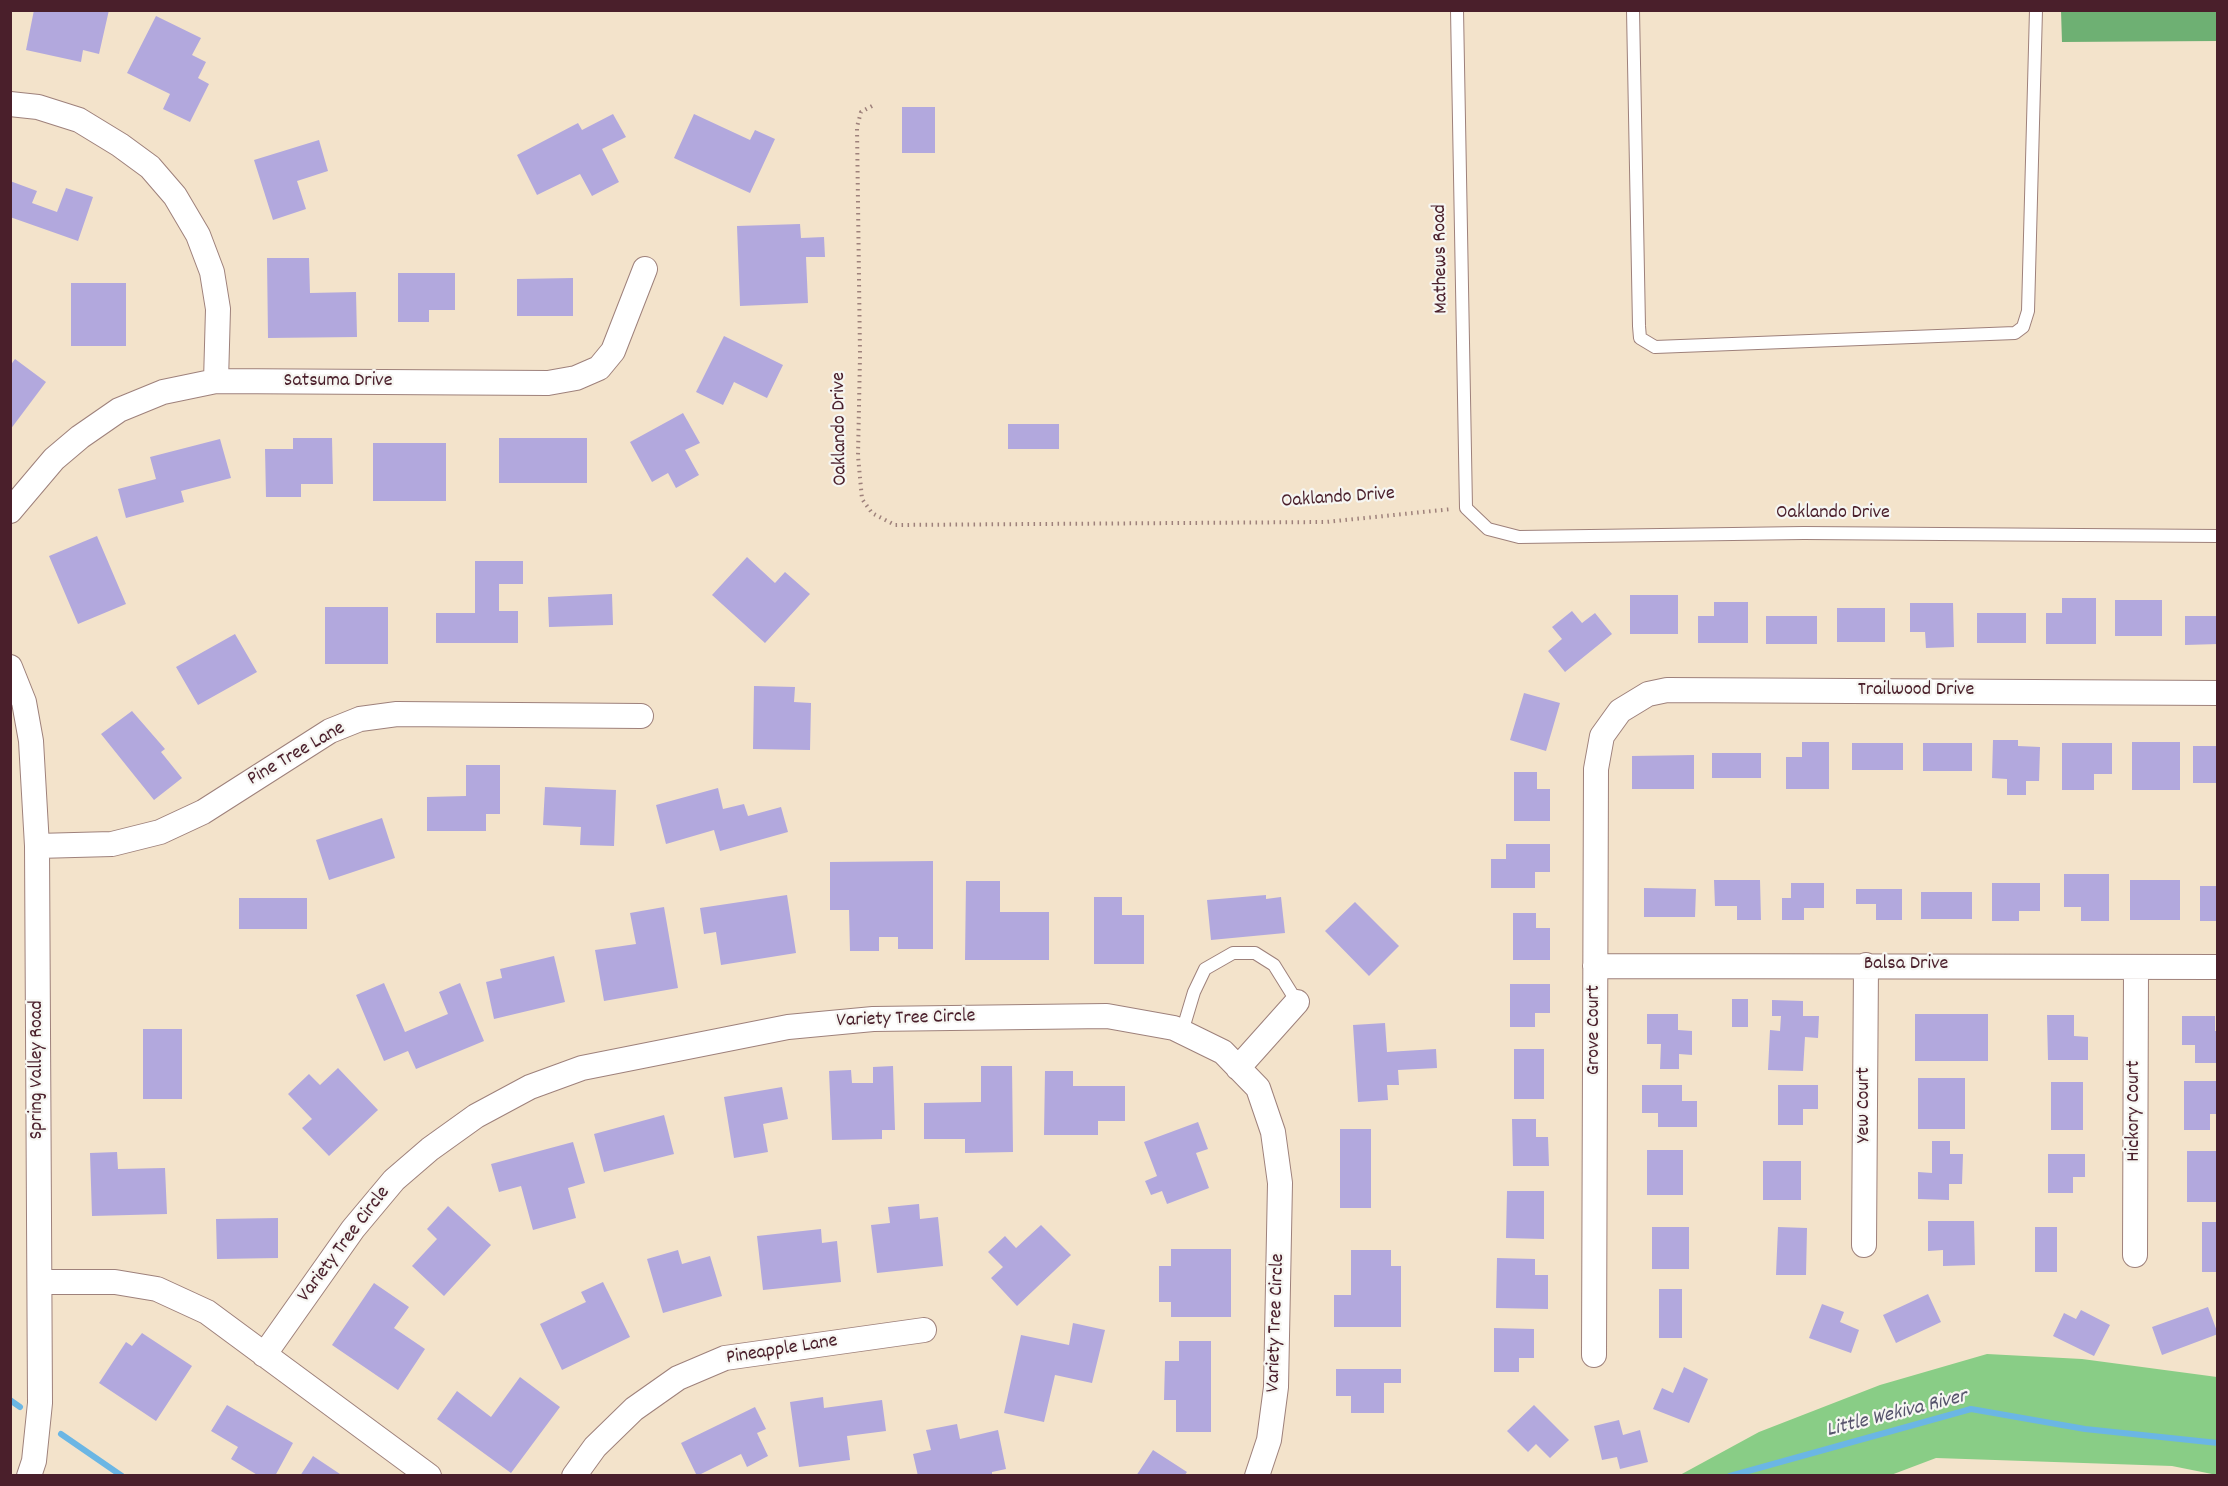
<!DOCTYPE html>
<html>
<head>
<meta charset="utf-8">
<style>
	body { margin:0 }
	#map { position:relative; width:2228px; height:1486px; overflow:hidden; background:#f3e3cb; font-family:Dekko,sans-serif }
	canvas { display:block }
	.frame { position:absolute; inset:0; border:12px solid #4a1f2b; pointer-events:none }
</style>
</head>
<body>
<div id="map">
<canvas width="2228" height="1486"></canvas>
<div class="frame"></div>
</div>
<script>
const ctx = document.querySelector('canvas').getContext('2d');
ctx.lineJoin = 'round';
function paint(path, color) {
  ctx.fillStyle = color;
  ctx.fill(path, 'evenodd');
}
function poly(rows) {
  const path = new Path2D();
  for (const r of rows) {
    path.moveTo(r[0], r[1]);
    for (let i = 2; i < r.length; i += 2) path.lineTo(r[i], r[i + 1]);
  }
  return path;
}
function trace(path, color, width, dash) {
  ctx.strokeStyle = color;
  ctx.lineWidth = width;
  ctx.lineCap = dash ? 'butt' : 'round';
  ctx.setLineDash(dash || []);
  ctx.stroke(path);
}
function write(font, color, halo, rows, align = 'center') {
  ctx.font = font + ' Dekko,sans-serif';
  ctx.lineWidth = 4.5;
  ctx.setLineDash([]);
  ctx.textBaseline = 'middle';
  ctx.strokeStyle = halo;
  ctx.fillStyle = color;
  for (const [text, x, y, turn = 0] of rows) {
    ctx.save();
    ctx.translate(x, y);
    ctx.rotate((+turn || 0) * Math.PI / 180);
    ctx.textAlign = isNaN(turn) ? turn : align;
    if (halo) ctx.strokeText(text, 0, 0);
    ctx.fillText(text, 0, 0);
    ctx.restore();
  }
}
paint(poly([
	[1987,1354,2082,1359,2217,1377,2217,1475,2172,1466,1936,1458,1891,1475,1680,1475,1759,1432,1880,1385]
]), '#89cd86');
paint(poly([
	[2061,11,2217,11,2217,41,2062,42]
]), '#6eb073');
trace(poly([
	[10,1400,20,1407],
	[61,1434,122,1476],
	[1730,1476,1971,1409,2085,1429,2218,1443]
]), '#6bb6e4', 6);
paint(poly([
	[34,10,109,10,99,54,83,50,81,62,26,50],
	[156,16,201,38,192,55,206,62,198,78,209,84,190,122,163,109,170,94,127,73],
	[902,107,935,107,935,153,902,153],
	[613,114,626,137,602,149,619,182,592,196,580,174,537,195,517,155,578,123,582,130],
	[694,114,750,140,755,130,775,139,750,193,674,158],
	[319,140,328,171,297,181,306,209,273,220,254,160],
	[10,181,37,191,32,203,57,212,66,188,93,197,78,241,10,217],
	[800,224,801,238,824,237,825,257,806,257,808,303,740,306,737,226],
	[267,258,309,258,310,293,356,292,357,337,268,338],
	[398,273,455,273,455,310,429,310,429,322,398,322],
	[573,278,573,316,517,316,517,279],
	[71,283,126,283,126,346,71,346],
	[724,336,783,365,767,398,734,382,723,405,696,392],
	[15,359,46,382,10,430,10,366],
	[683,413,700,443,685,450,699,475,676,488,668,473,652,482,630,442],
	[1008,424,1059,424,1059,449,1008,449],
	[293,438,332,438,333,484,301,484,301,497,266,497,265,449,293,449],
	[499,438,587,438,587,483,499,483],
	[220,439,231,478,181,491,184,502,126,518,118,489,156,479,150,457],
	[373,443,446,443,446,501,373,501],
	[97,536,126,604,78,624,49,556],
	[747,557,775,583,785,572,810,594,765,643,712,595],
	[475,561,523,561,523,584,499,584,499,611,518,611,518,643,436,643,436,613,475,613],
	[612,594,613,625,549,627,548,597],
	[1630,595,1678,595,1678,634,1630,634],
	[2062,598,2096,598,2096,644,2046,644,2046,613,2062,613],
	[2115,600,2162,600,2162,636,2115,636],
	[1714,602,1748,602,1748,643,1698,643,1698,616,1714,616],
	[1910,603,1953,603,1954,647,1926,648,1925,632,1910,632],
	[325,607,388,607,388,664,325,664],
	[1837,608,1885,608,1885,642,1837,642],
	[1572,611,1582,623,1595,613,1612,634,1565,672,1548,651,1562,639,1552,627],
	[1977,613,2026,613,2026,643,1977,643],
	[1766,616,1817,616,1817,644,1766,644],
	[2185,616,2218,616,2218,644,2185,645],
	[235,634,257,672,198,705,176,667],
	[754,686,795,687,794,702,811,703,810,750,753,749],
	[1524,693,1560,703,1546,751,1510,740],
	[132,711,165,749,161,752,182,778,154,800,101,734],
	[1993,740,2018,740,2018,746,2040,747,2039,781,2026,781,2026,795,2007,795,2007,779,1992,778],
	[1802,742,1829,742,1829,789,1786,789,1786,757,1802,757],
	[2132,742,2180,742,2180,790,2132,790],
	[1852,743,1903,743,1903,770,1852,770],
	[1923,743,1972,743,1972,771,1923,771],
	[2062,743,2112,743,2112,774,2094,774,2094,790,2062,790],
	[2193,746,2218,746,2218,783,2193,783],
	[1712,753,1761,753,1761,778,1712,778],
	[1694,755,1694,789,1632,789,1632,756],
	[466,765,500,765,500,814,486,814,486,831,427,831,427,797,466,796],
	[1514,772,1537,772,1537,789,1550,789,1550,821,1514,821],
	[545,787,616,790,614,846,580,845,581,827,543,825],
	[718,788,723,809,744,804,748,816,781,807,788,832,720,851,714,830,666,844,656,805],
	[382,818,395,858,329,880,316,840],
	[1506,844,1550,844,1550,872,1535,872,1535,888,1491,888,1491,859,1506,859],
	[933,861,933,949,898,949,898,937,879,937,879,951,850,951,849,910,830,910,830,862],
	[2064,874,2109,874,2109,921,2081,921,2081,907,2064,907],
	[1714,880,1760,880,1761,920,1737,920,1737,906,1715,906],
	[2130,880,2180,880,2180,920,2130,920],
	[966,881,1000,881,1000,912,1049,912,1049,960,965,960],
	[1791,883,1824,883,1824,908,1804,908,1804,920,1782,920,1782,898,1791,898],
	[1992,883,2040,883,2040,911,2019,911,2019,921,1992,921],
	[2200,886,2218,886,2218,921,2200,921],
	[1644,888,1696,889,1695,917,1644,917],
	[1856,889,1902,889,1902,920,1876,920,1876,904,1856,904],
	[1921,892,1972,892,1972,919,1921,919],
	[787,895,796,953,721,965,716,932,704,934,700,908],
	[1266,895,1266,899,1281,897,1285,933,1211,940,1207,900],
	[1094,897,1122,897,1122,915,1144,915,1144,964,1094,964],
	[239,898,307,898,307,929,239,929],
	[1355,902,1399,946,1369,976,1325,931],
	[664,907,678,988,604,1001,595,950,636,944,630,913],
	[1513,913,1536,913,1536,928,1550,928,1550,960,1513,960],
	[554,956,565,1002,494,1019,486,982,502,978,500,969],
	[384,983,405,1032,448,1014,439,992,460,983,484,1041,416,1069,408,1051,384,1061,356,995],
	[1510,984,1550,984,1550,1013,1535,1013,1535,1027,1510,1027],
	[1732,999,1748,999,1748,1027,1732,1027],
	[1772,1000,1803,1001,1803,1016,1819,1016,1818,1038,1805,1037,1803,1071,1768,1070,1770,1030,1780,1031,1781,1016,1772,1016],
	[1647,1014,1678,1014,1678,1030,1692,1031,1692,1055,1679,1054,1679,1069,1660,1069,1661,1044,1647,1044],
	[1915,1014,1988,1014,1988,1061,1915,1061],
	[2047,1015,2074,1015,2074,1036,2088,1037,2088,1060,2048,1060],
	[2182,1016,2215,1016,2215,1031,2218,1031,2218,1063,2195,1063,2195,1045,2182,1045],
	[1385,1023,1387,1052,1436,1049,1437,1068,1398,1070,1399,1085,1387,1085,1388,1100,1358,1102,1353,1025],
	[143,1029,182,1029,182,1099,143,1099],
	[1514,1049,1544,1049,1544,1099,1514,1099],
	[893,1066,895,1130,882,1130,882,1139,832,1140,829,1071,851,1070,852,1083,873,1083,873,1067],
	[981,1066,1012,1066,1013,1152,965,1153,965,1139,924,1139,924,1103,981,1102],
	[338,1068,378,1110,329,1156,302,1128,312,1119,288,1094,309,1074,320,1085],
	[1045,1071,1073,1071,1073,1086,1125,1086,1125,1121,1098,1121,1098,1135,1044,1135],
	[1918,1078,1965,1078,1965,1129,1918,1129],
	[2184,1081,2218,1081,2218,1114,2210,1114,2210,1130,2184,1130],
	[2051,1082,2083,1082,2083,1130,2051,1130],
	[1642,1085,1682,1085,1682,1101,1697,1101,1697,1127,1658,1127,1658,1113,1642,1113],
	[1778,1085,1818,1085,1818,1109,1803,1109,1803,1125,1778,1125],
	[782,1087,788,1119,763,1124,768,1152,734,1158,724,1097],
	[664,1115,674,1154,604,1172,594,1134],
	[1512,1119,1536,1119,1536,1137,1548,1137,1549,1166,1513,1166],
	[1198,1122,1208,1149,1196,1153,1209,1188,1167,1204,1162,1191,1151,1195,1145,1181,1157,1176,1144,1142],
	[1340,1129,1371,1129,1371,1208,1340,1208],
	[1932,1141,1950,1141,1950,1154,1963,1154,1962,1184,1949,1184,1949,1200,1918,1199,1918,1172,1932,1173],
	[573,1142,585,1183,568,1188,576,1218,533,1230,521,1186,499,1192,491,1164],
	[1647,1150,1683,1150,1683,1195,1647,1195],
	[2187,1151,2218,1151,2218,1202,2187,1202],
	[117,1152,118,1169,165,1168,167,1214,92,1216,90,1153],
	[2048,1154,2085,1154,2085,1177,2073,1177,2073,1193,2048,1193],
	[1763,1161,1801,1161,1801,1200,1763,1200],
	[1507,1191,1544,1191,1544,1239,1506,1238],
	[919,1204,920,1219,938,1217,943,1266,877,1273,871,1225,890,1223,888,1207],
	[448,1206,491,1245,444,1296,412,1266,437,1239,427,1229],
	[278,1218,278,1258,217,1259,216,1219],
	[1928,1221,1974,1221,1975,1265,1943,1266,1943,1250,1928,1251],
	[2202,1222,2218,1222,2218,1272,2202,1272],
	[1041,1225,1071,1255,1017,1306,991,1278,1003,1267,988,1252,1005,1236,1016,1248],
	[1652,1227,1689,1227,1689,1269,1652,1269],
	[1778,1227,1807,1228,1806,1275,1776,1275],
	[2035,1227,2057,1227,2057,1272,2035,1272],
	[821,1229,822,1243,837,1241,841,1282,763,1290,757,1236],
	[1171,1249,1231,1249,1231,1317,1171,1317,1171,1302,1159,1302,1159,1266,1171,1266],
	[678,1250,682,1264,710,1256,722,1296,663,1313,647,1259],
	[1351,1250,1391,1250,1391,1266,1401,1266,1401,1327,1334,1327,1334,1295,1351,1295],
	[1497,1258,1535,1259,1535,1275,1548,1275,1548,1309,1496,1308],
	[603,1282,630,1337,562,1370,540,1324,586,1302,581,1292],
	[374,1283,409,1307,394,1328,425,1349,398,1390,332,1345],
	[1659,1289,1682,1289,1682,1338,1659,1338],
	[1928,1294,1941,1322,1896,1343,1883,1315],
	[1822,1304,1844,1312,1840,1322,1859,1330,1851,1353,1809,1338],
	[2208,1307,2218,1334,2162,1355,2152,1327],
	[2081,1310,2110,1325,2094,1356,2053,1336,2064,1313,2076,1319],
	[1073,1323,1105,1330,1092,1383,1055,1375,1044,1422,1004,1413,1021,1335,1069,1345],
	[1494,1328,1534,1329,1534,1358,1519,1358,1519,1372,1494,1372],
	[142,1333,192,1366,156,1421,99,1383,126,1342,132,1346],
	[1179,1341,1211,1341,1211,1432,1176,1432,1176,1400,1164,1400,1165,1361,1179,1361],
	[1684,1367,1708,1379,1689,1423,1653,1409,1662,1388,1673,1393],
	[1336,1369,1401,1369,1401,1383,1384,1383,1384,1413,1351,1413,1351,1396,1336,1396],
	[520,1377,560,1407,511,1473,437,1419,457,1391,491,1417],
	[823,1397,824,1408,882,1400,886,1431,847,1436,850,1460,799,1467,790,1402],
	[227,1405,293,1443,275,1476,259,1476,231,1459,238,1447,211,1431],
	[1534,1405,1569,1440,1550,1458,1536,1444,1528,1452,1507,1431],
	[755,1407,766,1429,757,1433,768,1456,747,1467,741,1454,697,1476,681,1443],
	[1619,1420,1623,1435,1640,1430,1648,1462,1620,1469,1617,1457,1602,1460,1594,1426],
	[957,1424,960,1439,998,1430,1006,1469,992,1472,992,1476,918,1476,913,1454,931,1450,926,1430],
	[1153,1450,1187,1472,1184,1476,1136,1476],
	[313,1456,343,1476,300,1476]
]), '#b2a8dd');
const service = poly([
	[1457,10,1466,508,1488,529,1519,537,1804,533,2218,536],
	[1633,10,1639,326,1640,338,1655,347,2015,333,2023,327,2028,311,2036,10],
	[1182,1032,1194,992,1205,969,1233,953,1255,953,1274,965,1297,1002]
]);
const minor = poly([
	[10,104,38,107,79,120,120,145,150,167,175,196,198,235,212,272,218,309,216,381],
	[10,511,54,459,80,437,119,410,163,392,216,381,548,383,576,378,599,368,613,351,645,269],
	[10,667,24,702,31,741,37,846,40,1403,34,1461,29,1476],
	[37,846,112,844,160,832,203,812,330,731,360,719,397,714,641,716],
	[1595,966,2218,967],
	[1238,1068,1297,1002],
	[1864,1245,1866,965],
	[2135,1255,2136,967],
	[40,1282,115,1282,157,1289,207,1312,429,1476],
	[264,1355,353,1229,394,1180,430,1149,476,1116,530,1087,582,1068,788,1027,873,1019,1107,1016,1174,1028,1223,1052,1258,1088,1273,1132,1280,1183,1276,1387,1269,1440,1257,1476],
	[1594,1355,1596,769,1602,736,1620,711,1648,694,1667,690,2218,693],
	[574,1476,595,1447,634,1409,678,1378,725,1358,924,1330]
]);
trace(service, '#9e817b', 14);
trace(minor, '#9e817b', 26);
trace(poly([
	[872,106,861,112,857,127,860,355,858,456,862,499,872,513,895,525,1326,522,1452,509]
]), '#9e817b', 4, [1.5, 4.5]);
trace(service, '#fff', 12);
trace(minor, '#fff', 24);
write('20px', '#4a1f2b', '#f6f6f2', [
	["Mathews Road",1442,259,-91],
	["Satsuma Drive",338,382],
	["Oaklando Drive",841,429,-91],
	["Oaklando Drive",1338,499,-4],
	["Oaklando Drive",1833,514],
	["Trailwood Drive",1916,691],
	["Pine Tree Lane",297,755,-30],
	["Balsa Drive",1906,965],
	["Variety Tree Circle",906,1020,-2],
	["Grove Court",1595,1030,-90],
	["Spring Valley Road",38,1070,-90],
	["Yew Court",1865,1105,-90],
	["Hickory Court",2135,1111,-90],
	["Variety Tree Circle",345,1245,-53],
	["Variety Tree Circle",1277,1323,-88],
	["Pineapple Lane",782,1351,-9]
]);
write('italic 21px', '#56546c', '#f6f6f2', [
	["Little Wekiva River",1897,1415,-14]
]);
</script>
</body>
</html>
